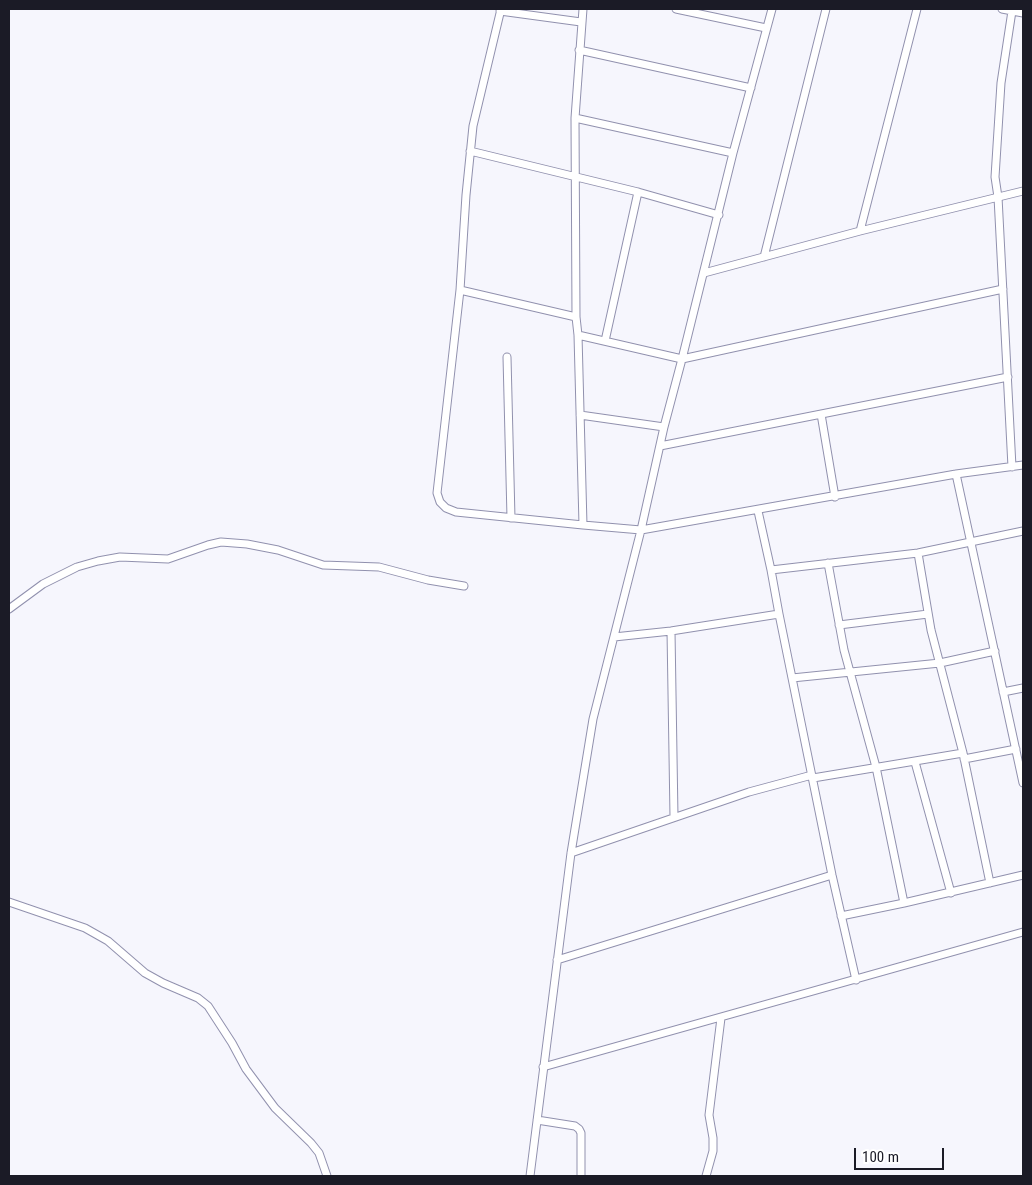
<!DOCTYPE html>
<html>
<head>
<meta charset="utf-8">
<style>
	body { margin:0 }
	#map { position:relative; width:1032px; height:1185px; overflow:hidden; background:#f6f6fd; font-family:"Roboto Condensed",sans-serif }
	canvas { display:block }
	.frame { position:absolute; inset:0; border:10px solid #1b1b26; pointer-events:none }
	.scale { position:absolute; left:854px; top:1148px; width:90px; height:22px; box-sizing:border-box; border:2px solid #1b1b26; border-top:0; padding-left:6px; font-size:15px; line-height:18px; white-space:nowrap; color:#1b1b26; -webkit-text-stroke:4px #fff; paint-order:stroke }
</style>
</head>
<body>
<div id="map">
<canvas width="1032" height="1185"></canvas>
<div class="frame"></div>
<div class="scale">100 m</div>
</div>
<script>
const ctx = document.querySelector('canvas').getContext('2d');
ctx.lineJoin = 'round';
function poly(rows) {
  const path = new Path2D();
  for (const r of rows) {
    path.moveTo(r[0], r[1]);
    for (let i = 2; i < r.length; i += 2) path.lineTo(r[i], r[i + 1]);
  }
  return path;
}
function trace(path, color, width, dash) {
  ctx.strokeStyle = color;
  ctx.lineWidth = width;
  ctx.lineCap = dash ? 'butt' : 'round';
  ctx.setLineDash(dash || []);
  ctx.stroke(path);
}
const street = poly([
	[501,9,473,126,466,195,460,290,437,493,440,502,446,508,456,512,583,525],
	[583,9,575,118,576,317,578,335,583,525,641,530,956,474,1023,465],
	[676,9,766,28],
	[1002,9,1023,13],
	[500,11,581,22],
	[1012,11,1001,83,995,177,998,197,1012,467],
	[579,50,751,88],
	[575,118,733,153],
	[470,151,638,192,719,215],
	[860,231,917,9],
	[764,257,826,9],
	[704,273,860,231,1023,191],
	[460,290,576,317],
	[578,335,682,359,1003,289],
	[605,341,638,192],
	[507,357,511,518],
	[821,414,835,497],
	[580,415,664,427],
	[660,446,1008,377],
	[956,474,1023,783],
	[758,511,771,570,779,614,832,875,856,980],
	[918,553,931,630,963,753,990,883],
	[828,563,844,650,876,767,904,903],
	[771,570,918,553,1023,531],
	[9,609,43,584,77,567,98,561,120,557,168,559,208,545,221,542,247,544,278,550,323,565,379,567,428,580,464,586],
	[839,625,928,614],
	[671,631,674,817],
	[614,637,671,631,779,614],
	[792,678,940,663,995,651],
	[1003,692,1023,688],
	[964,759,1016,749],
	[915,762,951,893],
	[813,778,963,753],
	[571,853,749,792,812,775],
	[9,902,85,928,108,941,145,973,163,983,198,998,208,1006,232,1043,246,1069,275,1108,311,1143,319,1153,327,1176],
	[841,916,904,903,1023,875],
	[557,960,832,875],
	[543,1067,1023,932],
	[537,1120,575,1126,579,1129,581,1133,581,1176],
	[530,1176,571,853,593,719,641,530,664,427,682,359,733,153,772,9],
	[706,1176,713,1151,713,1138,709,1115,721,1018]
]);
trace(street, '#9191ae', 9);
trace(street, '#fff', 7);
</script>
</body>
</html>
